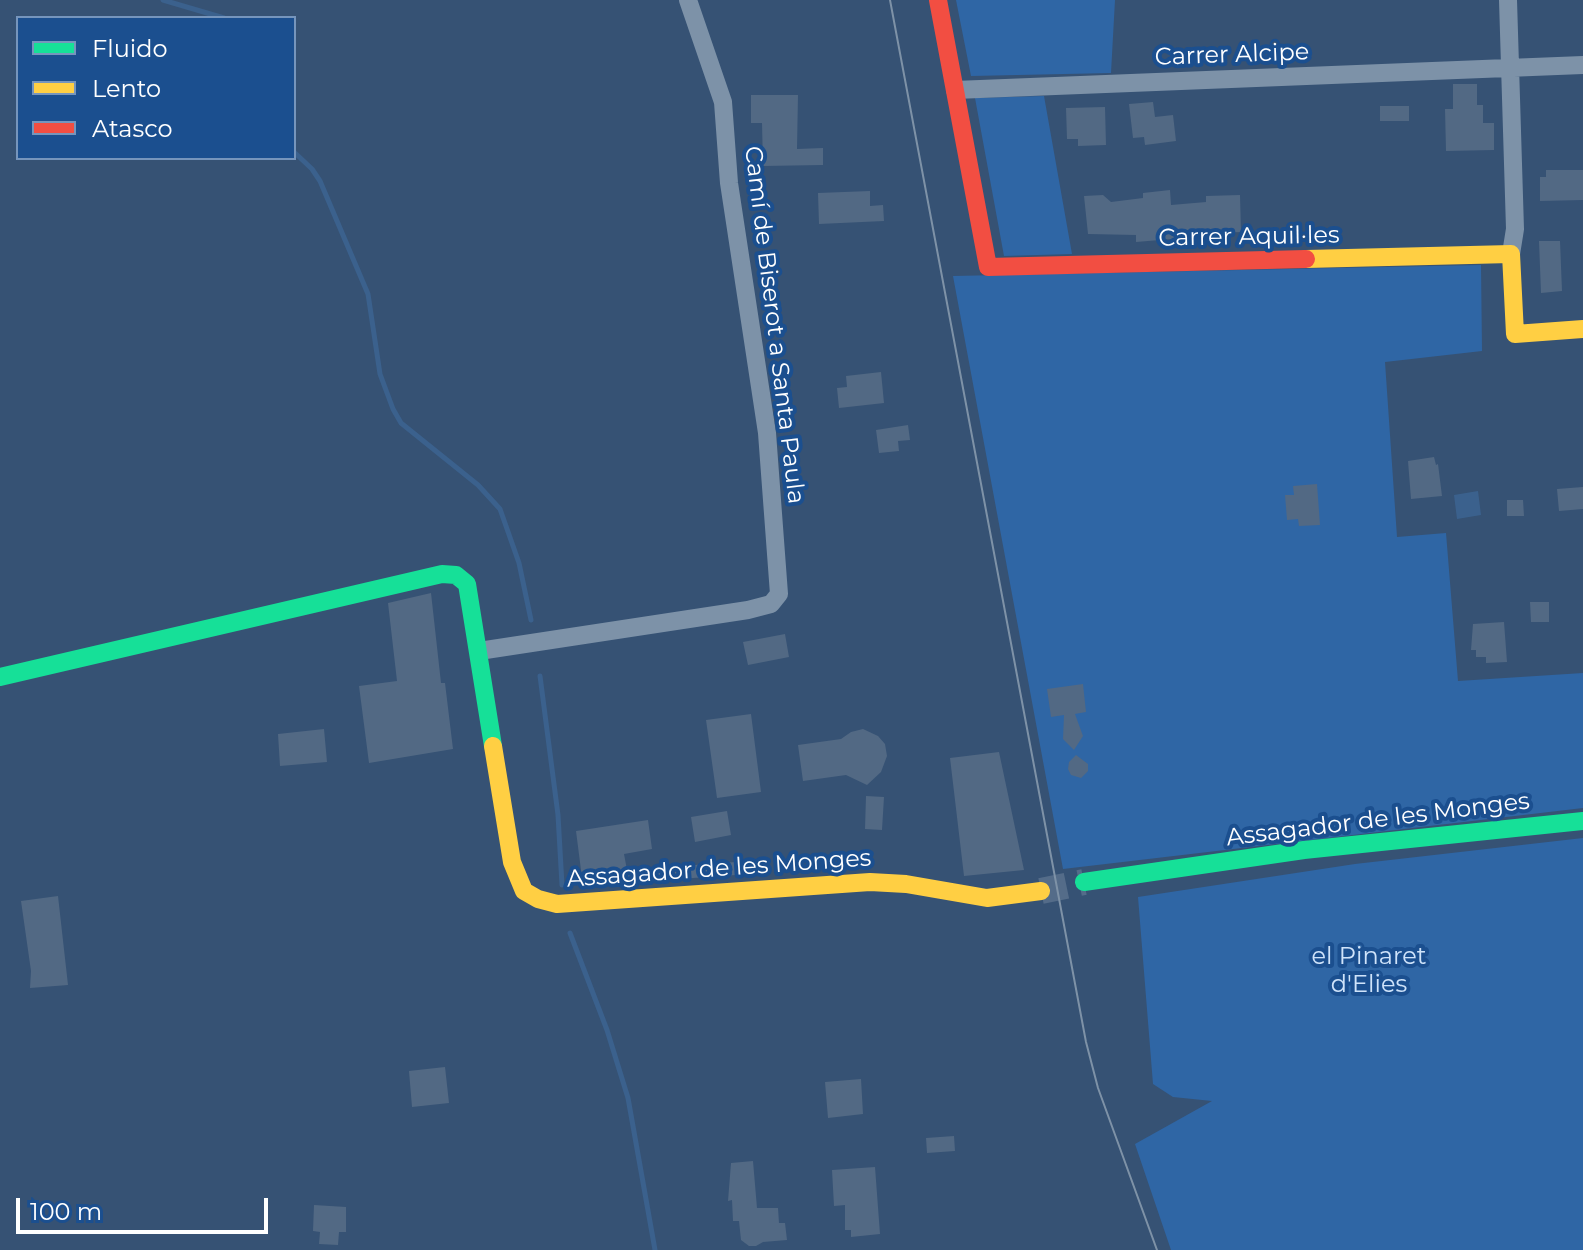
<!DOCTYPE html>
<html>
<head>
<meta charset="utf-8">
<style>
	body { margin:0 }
	#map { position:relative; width:1583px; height:1250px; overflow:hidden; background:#365274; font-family:Montserrat,sans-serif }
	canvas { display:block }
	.legend { position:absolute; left:16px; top:16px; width:280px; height:144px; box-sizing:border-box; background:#1b4f8f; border:2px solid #7695bc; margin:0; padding:10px 14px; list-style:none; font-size:24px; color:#fff }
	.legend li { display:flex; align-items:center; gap:16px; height:40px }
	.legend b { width:40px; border:2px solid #7695bc }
	.scale { position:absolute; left:16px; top:1198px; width:252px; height:36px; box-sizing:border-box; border:4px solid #fff; border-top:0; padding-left:10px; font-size:24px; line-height:28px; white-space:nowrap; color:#fff; -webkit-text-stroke:6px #1b4f8f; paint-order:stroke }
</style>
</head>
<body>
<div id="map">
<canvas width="1583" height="1250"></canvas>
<ul class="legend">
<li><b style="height:10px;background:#16e098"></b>Fluido</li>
<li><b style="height:10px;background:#ffcf43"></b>Lento</li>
<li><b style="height:10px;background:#f24e42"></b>Atasco</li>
</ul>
<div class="scale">100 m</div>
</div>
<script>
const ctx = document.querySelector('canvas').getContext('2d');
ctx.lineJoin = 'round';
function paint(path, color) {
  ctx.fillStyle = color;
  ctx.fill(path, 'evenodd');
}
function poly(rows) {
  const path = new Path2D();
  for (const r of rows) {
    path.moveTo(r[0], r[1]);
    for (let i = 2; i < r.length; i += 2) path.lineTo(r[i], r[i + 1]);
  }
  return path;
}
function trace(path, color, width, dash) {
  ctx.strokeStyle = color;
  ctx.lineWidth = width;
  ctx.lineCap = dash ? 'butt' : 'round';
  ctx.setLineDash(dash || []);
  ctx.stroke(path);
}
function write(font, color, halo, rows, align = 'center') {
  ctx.font = font + ' Montserrat,sans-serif';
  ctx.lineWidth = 8;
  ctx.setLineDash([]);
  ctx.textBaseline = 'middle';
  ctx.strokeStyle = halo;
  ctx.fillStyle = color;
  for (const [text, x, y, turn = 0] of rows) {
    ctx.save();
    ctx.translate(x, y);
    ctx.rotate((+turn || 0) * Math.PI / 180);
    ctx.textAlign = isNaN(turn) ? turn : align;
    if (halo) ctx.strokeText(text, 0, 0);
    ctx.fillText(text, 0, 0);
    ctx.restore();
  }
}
paint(poly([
	[956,0,1115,0,1111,73,971,76],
	[1044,96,1072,254,1004,256,975,98],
	[1481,265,1482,351,1385,362,1397,537,1446,533,1458,681,1583,673,1583,808,1063,869,953,276],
	[1583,838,1583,1250,1171,1250,1135,1144,1212,1101,1173,1097,1153,1084,1138,897,1355,864]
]), '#2f66a5');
paint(poly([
	[1478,491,1481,515,1457,519,1454,495]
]), '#3b618d');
trace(poly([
	[163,0,224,18],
	[294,152,312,169,320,181,368,294,380,374,393,409,401,423,478,485,500,509,519,563,531,620],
	[540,676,558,815,562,885],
	[570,933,607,1030,628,1098,655,1250]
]), '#3b618d', 5);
paint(poly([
	[1453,84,1477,84,1477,105,1483,105,1483,123,1494,123,1494,150,1446,151,1445,109,1453,109],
	[751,95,798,95,797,149,823,148,823,165,763,166,762,123,751,123],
	[1153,102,1155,117,1173,115,1176,141,1145,145,1144,137,1133,138,1129,104],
	[1380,106,1409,106,1409,121,1380,121],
	[1105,107,1106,145,1078,146,1078,139,1067,139,1066,108],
	[1546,170,1583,170,1583,200,1540,201,1540,177,1546,177],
	[1170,190,1171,205,1206,202,1206,196,1240,195,1241,232,1184,234,1184,238,1136,242,1136,235,1088,234,1084,196,1103,195,1111,202,1143,198,1143,193],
	[870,191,870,206,883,205,884,221,819,224,818,193],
	[1539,241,1560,241,1562,291,1541,293],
	[881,372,884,403,839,408,837,388,847,387,846,376],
	[908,425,910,440,898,441,899,451,879,453,876,430],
	[1434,457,1436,465,1438,464,1442,496,1411,499,1408,461],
	[1317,484,1320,525,1299,526,1298,519,1287,520,1285,495,1294,495,1293,486],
	[1583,487,1583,509,1559,511,1557,489],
	[1507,500,1523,500,1524,516,1507,516],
	[431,593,441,683,445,683,453,749,369,763,359,686,397,681,388,603],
	[1530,602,1549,602,1549,622,1531,622],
	[1504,622,1507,662,1486,663,1486,657,1476,657,1476,650,1471,650,1473,624],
	[785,634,789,657,748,665,743,642],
	[1083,684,1086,712,1075,714,1083,736,1074,750,1063,739,1064,715,1051,717,1047,689],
	[751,714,761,792,717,798,706,720],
	[324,729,327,762,280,766,278,734],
	[863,729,878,736,885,744,887,756,881,772,867,785,846,775,803,781,798,745,841,739,851,732],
	[999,752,1024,870,964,876,950,758],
	[1076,755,1088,764,1088,771,1081,778,1071,775,1068,769,1069,762],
	[866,796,884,797,882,830,865,829],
	[727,811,731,835,695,842,691,817],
	[648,820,652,849,624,854,627,870,763,860,764,873,622,883,621,872,582,878,576,831],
	[58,896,68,985,30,988,31,971,21,901],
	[445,1067,449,1103,412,1107,409,1071],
	[861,1079,863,1114,828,1118,825,1082],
	[954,1136,955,1151,927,1153,926,1138],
	[753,1161,757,1208,778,1208,779,1223,785,1223,787,1240,763,1242,756,1246,749,1246,741,1240,739,1221,733,1221,732,1200,728,1201,731,1163],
	[875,1167,880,1234,851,1237,851,1230,845,1230,845,1205,834,1206,832,1170],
	[314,1205,346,1207,346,1232,339,1232,338,1245,319,1244,320,1232,313,1231]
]), '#526984');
trace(poly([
	[1041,891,1084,882]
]), '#546c89', 26, [26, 13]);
trace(poly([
	[1508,0,1515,229,1511,254],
	[955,90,1583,65],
	[479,651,748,610,771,604,779,594,767,433,729,183,723,102,688,0]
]), '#7d92a8', 18);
trace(poly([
	[0,677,442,574,456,575,467,584,493,746],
	[1084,882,1304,850,1583,821]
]), '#16e098', 18);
trace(poly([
	[1306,259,1511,254,1515,334,1583,329],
	[493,746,512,862,524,891,538,899,557,904,870,882,906,884,987,898,1041,891]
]), '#ffcf43', 18);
trace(poly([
	[938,0,988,267,1306,259]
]), '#f24e42', 18);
trace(poly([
	[890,0,1086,1042,1098,1088,1157,1250]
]), '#7e92a7', 2);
write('24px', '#fff', '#1b4f8f', [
	["Carrer Alcipe",1232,55,-2],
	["Carrer Aquil·les",1249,237,-1],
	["Camí de Biserot a Santa Paula",774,325,83],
	["Assagador de les Monges",1378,820,-7],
	["Assagador de les Monges",719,869,-4]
]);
write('24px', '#cfe3fa', '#1b4f8f', [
	["el Pinaret",1369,957],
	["d'Elies",1369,985]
]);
</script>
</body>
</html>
